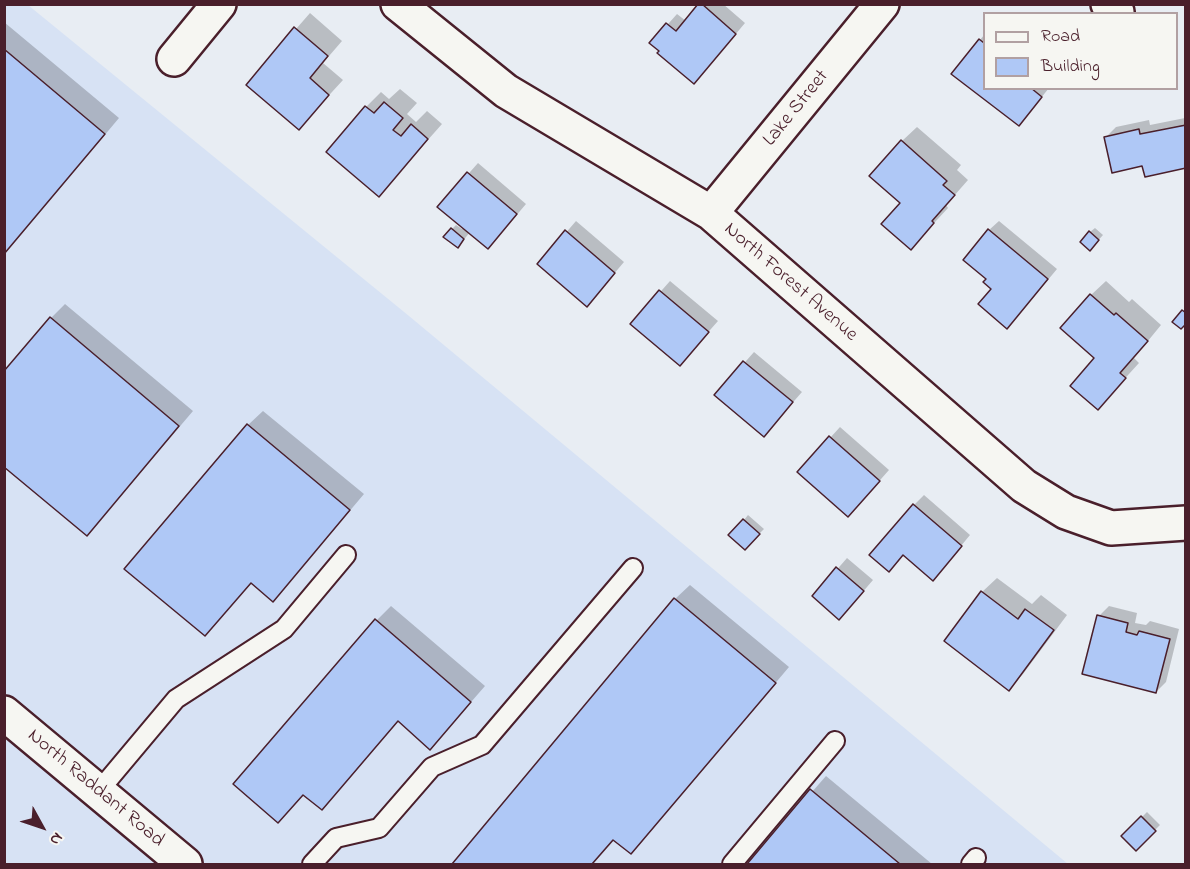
<!DOCTYPE html>
<html>
<head>
<meta charset="utf-8">
<style>
	body { margin:0 }
	#map { position:relative; width:1190px; height:869px; overflow:hidden; background:#e8edf3; font-family:"Indie Flower",sans-serif }
	canvas { display:block }
	.frame { position:absolute; inset:0; border:6px solid #4a1f2b; pointer-events:none }
	.legend { position:absolute; left:983px; top:12px; width:195px; height:78px; box-sizing:border-box; background:#f6f6f2; border:2px solid #b1a0a2; margin:0; padding:8px 10px; list-style:none; font-size:18px; color:#4a1f2b }
	.legend li { display:flex; align-items:center; gap:12px; height:30px }
	.legend b { width:30px; border:2px solid #b1a0a2 }
	.north { position:absolute; left:12px; top:797px; width:60px; height:60px; -webkit-text-stroke:4px #f6f6f2; paint-order:stroke; rotate:130deg; font-size:16px; font-weight:700; line-height:24px; text-align:center; color:#4a1f2b }
	.north::after { content:''; display:block; margin:auto; width:21px; height:27px; background:#4a1f2b; clip-path:polygon(50% 0,100% 100%,50% 72%,0 100%) }
</style>
</head>
<body>
<div id="map">
<canvas width="1190" height="869"></canvas>
<div class="frame"></div>
<ul class="legend">
<li><b style="height:8px;background:#f6f6f2"></b>Road</li>
<li><b style="height:16px;background:#afc8f6"></b>Building</li>
</ul>
<div class="north">N</div>
</div>
<script>
const ctx = document.querySelector('canvas').getContext('2d');
ctx.lineJoin = 'round';
function paint(path, color) {
  ctx.fillStyle = color;
  ctx.fill(path, 'evenodd');
}
function poly(rows) {
  const path = new Path2D();
  for (const r of rows) {
    path.moveTo(r[0], r[1]);
    for (let i = 2; i < r.length; i += 2) path.lineTo(r[i], r[i + 1]);
  }
  return path;
}
function trace(path, color, width, dash) {
  ctx.strokeStyle = color;
  ctx.lineWidth = width;
  ctx.lineCap = dash ? 'butt' : 'round';
  ctx.setLineDash(dash || []);
  ctx.stroke(path);
}
function write(font, color, halo, rows, align = 'center') {
  ctx.font = font + ' "Indie Flower",sans-serif';
  ctx.lineWidth = 4.5;
  ctx.setLineDash([]);
  ctx.textBaseline = 'middle';
  ctx.strokeStyle = halo;
  ctx.fillStyle = color;
  for (const [text, x, y, turn = 0] of rows) {
    ctx.save();
    ctx.translate(x, y);
    ctx.rotate((+turn || 0) * Math.PI / 180);
    ctx.textAlign = isNaN(turn) ? turn : align;
    if (halo) ctx.strokeText(text, 0, 0);
    ctx.fillText(text, 0, 0);
    ctx.restore();
  }
}
paint(poly([
	[5,4,28,5,409,316,1068,864,5,864]
]), '#d7e2f4');
paint(poly([
	[700,4,723,4,745,23,704,72,661,51,652,42,677,14,686,21],
	[310,13,342,41,323,63,343,80,299,128,248,84],
	[4,22,119,118,4,255],
	[984,35,984,88,1049,88,1028,114,953,74],
	[400,89,417,103,407,114,416,122,427,111,442,124,379,195,366,107,381,92,389,99],
	[1185,118,1186,167,1143,165,1106,137,1116,127,1149,120,1150,125],
	[917,127,961,165,957,170,968,180,946,205,948,208,911,248,902,203,902,141],
	[478,163,526,204,498,237,470,232,462,242,452,229,456,225,462,229,464,227,439,207],
	[576,221,624,262,596,295,539,264],
	[999,221,1057,269,1017,317,993,289,989,230],
	[1095,228,1103,235,1095,244,1090,232],
	[670,281,718,321,680,364,632,324],
	[1106,281,1129,302,1132,299,1161,325,1134,358,1139,363,1098,408,1091,295],
	[65,304,193,411,101,519,51,318],
	[754,352,802,392,773,425,716,395],
	[263,411,364,494,287,585,273,600,252,582,205,634,248,425],
	[840,427,889,470,858,505,799,472],
	[924,495,970,535,942,569,914,505],
	[748,515,764,529,745,548,744,520],
	[847,558,873,580,849,608,814,596],
	[997,578,1032,604,1041,595,1067,615,1023,674,1009,689,982,592],
	[690,585,789,667,645,837,631,852,615,839,593,864,454,864,675,599],
	[391,606,485,686,444,733,399,720,322,808,377,620],
	[1109,606,1137,613,1135,623,1146,625,1150,621,1179,629,1166,682,1156,692,1099,616],
	[826,776,932,864,749,864],
	[1147,812,1160,825,1136,849,1123,836]
]), '#0003');
const building = poly([
	[698,4,702,4,736,34,694,84,657,53,659,51,649,43,666,23,676,31,698,4],
	[294,27,328,56,310,78,329,95,299,130,246,85,294,27],
	[979,39,984,43,984,88,1031,88,1042,97,1019,126,951,74,979,39],
	[4,49,105,134,4,254,4,49],
	[384,102,403,118,393,130,401,136,411,124,428,139,379,197,326,152,365,106,374,113,384,102],
	[1186,125,1186,168,1145,177,1142,166,1112,173,1104,137,1139,129,1140,134,1186,125],
	[901,140,947,181,943,185,955,195,932,221,934,223,911,250,881,224,900,203,869,176,901,140],
	[467,172,517,214,488,249,437,207,467,172],
	[451,228,464,239,458,248,443,237,451,228],
	[988,229,1048,279,1007,329,978,304,991,289,983,282,986,279,963,260,988,229],
	[565,230,615,273,587,307,537,264,565,230],
	[1089,231,1099,240,1090,251,1080,242,1089,231],
	[659,290,709,332,680,366,630,324,659,290],
	[1090,294,1114,315,1116,313,1148,341,1120,373,1126,378,1098,410,1070,386,1094,358,1060,328,1090,294],
	[1182,310,1186,313,1186,324,1181,329,1172,322,1182,310],
	[50,317,179,426,87,536,4,467,4,371,50,317],
	[743,361,793,402,764,437,714,395,743,361],
	[247,424,350,510,273,602,251,583,205,636,124,569,247,424],
	[829,436,880,481,848,517,797,472,829,436],
	[913,504,962,546,933,581,903,555,889,572,869,555,913,504],
	[743,519,760,534,745,550,728,535,743,519],
	[836,567,864,591,839,620,812,596,836,567],
	[981,591,1018,619,1025,609,1054,630,1009,691,944,641,981,591],
	[674,598,776,683,631,854,613,840,592,864,452,864,674,598],
	[1097,615,1128,623,1126,632,1137,635,1139,631,1170,639,1156,693,1082,674,1097,615],
	[375,619,471,702,430,750,398,721,322,810,303,795,278,823,233,784,375,619],
	[810,789,900,864,747,864,810,789],
	[1141,816,1156,831,1136,851,1121,836,1141,816]
]);
paint(building, '#afc8f6');
trace(building, '#4a1f2b', 1.5);
const lane = poly([
	[98,792,176,699,284,629,346,555],
	[312,864,336,838,379,828,432,767,482,745,633,568],
	[732,864,835,741],
	[971,864,976,858]
]);
const street = poly([
	[398,4,506,91,711,213,1024,486,1066,512,1111,528,1186,523],
	[1108,4,1117,12],
	[174,59,219,4],
	[711,213,882,4],
	[4,713,185,864]
]);
trace(lane, '#4a1f2b', 22);
trace(street, '#4a1f2b', 38);
trace(lane, '#f6f6f2', 18);
trace(street, '#f6f6f2', 33);
write('20px', '#4a1f2b', '#f6f6f2', [
	["Lake Street",797,109,-51],
	["North Forest Avenue",790,283,41],
	["North Raddant Road",95,789,40]
]);
</script>
</body>
</html>
